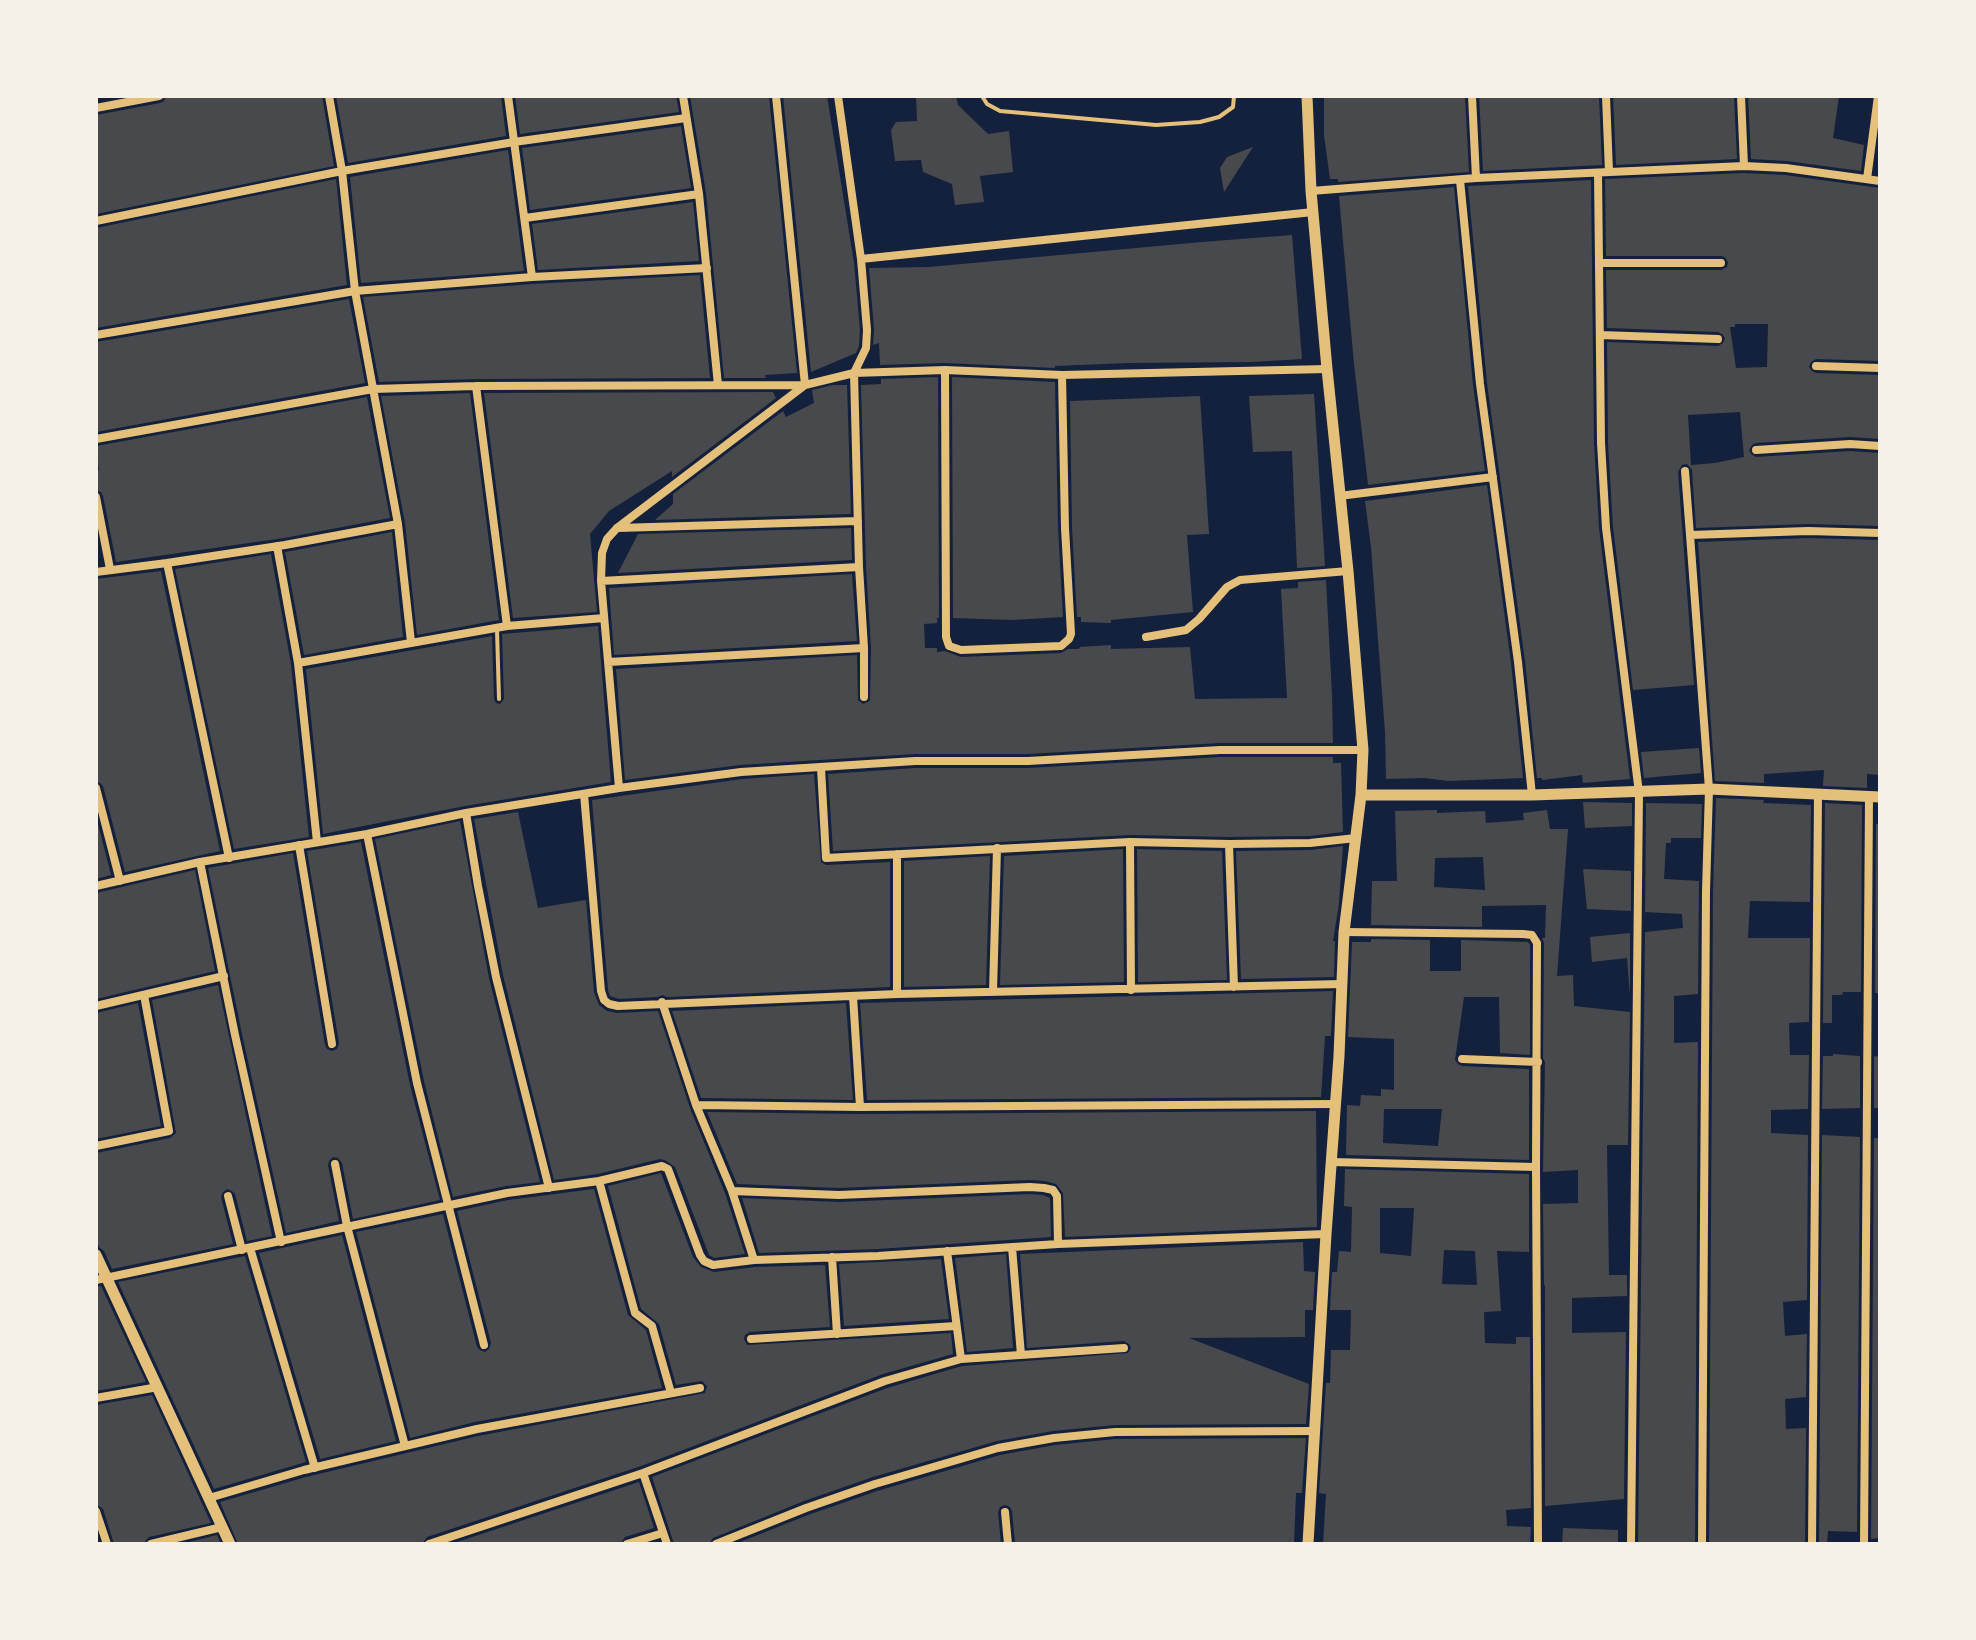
<!DOCTYPE html>
<html>
<head>
<meta charset="utf-8">
<style>
	body { margin:0 }
	#map { position:relative; width:1976px; height:1640px; overflow:hidden; background:#14213d; font-family:"Fira Sans Condensed",sans-serif }
	canvas { display:block }
	.frame { position:absolute; inset:0; border:98px solid #f6f1e7; pointer-events:none }
</style>
</head>
<body>
<div id="map">
<canvas width="1976" height="1640"></canvas>
<div class="frame"></div>
</div>
<script>
const ctx = document.querySelector('canvas').getContext('2d');
ctx.lineJoin = 'round';
function paint(path, color) {
  ctx.fillStyle = color;
  ctx.fill(path, 'evenodd');
}
function poly(rows) {
  const path = new Path2D();
  for (const r of rows) {
    path.moveTo(r[0], r[1]);
    for (let i = 2; i < r.length; i += 2) path.lineTo(r[i], r[i + 1]);
  }
  return path;
}
function trace(path, color, width, dash) {
  ctx.strokeStyle = color;
  ctx.lineWidth = width;
  ctx.lineCap = dash ? 'butt' : 'round';
  ctx.setLineDash(dash || []);
  ctx.stroke(path);
}
paint(poly([
	[166,96,322,96,334,166,96,214,96,115,160,103,164,101],
	[336,96,501,96,506,136,348,163],
	[515,96,676,96,679,112,520,134],
	[690,96,769,96,797,373,765,375,766,378,724,378,706,193],
	[783,96,827,96,854,263,860,330,859,346,856,353,811,372],
	[916,96,956,96,958,105,988,134,1009,131,1013,172,980,176,984,202,955,205,952,184,923,172,921,160,895,161,891,130,896,122,917,121],
	[1324,96,1465,96,1469,172,1338,182,1338,179,1330,179,1324,135],
	[1479,96,1599,96,1602,165,1483,171],
	[1613,96,1734,96,1737,159,1616,165],
	[1748,96,1839,96,1833,138,1864,145,1861,171,1787,161,1751,159],
	[681,126,691,188,530,210,522,148],
	[1253,147,1224,192,1220,168,1227,157],
	[508,150,524,271,361,283,350,177],
	[1744,173,1785,175,1880,188,1880,361,1816,359,1811,362,1809,367,1812,371,1816,373,1880,375,1880,439,1850,437,1756,443,1752,445,1749,450,1751,454,1756,457,1850,451,1880,453,1880,526,1808,524,1696,528,1692,470,1687,464,1682,465,1678,472,1694,685,1633,690,1613,527,1608,443,1607,342,1718,346,1723,343,1725,338,1722,334,1718,332,1607,328,1606,270,1721,270,1727,267,1728,262,1725,257,1721,256,1606,256,1605,179],
	[1735,324,1768,324,1767,367,1736,368,1730,327,1735,327],
	[1740,412,1744,457,1715,463,1691,465,1688,415],
	[336,179,347,285,96,328,96,228],
	[1591,180,1594,443,1599,528,1630,779,1583,783,1582,775,1542,780,1542,778,1537,778,1525,661,1487,383,1468,186],
	[1454,187,1473,385,1485,471,1368,485,1354,364,1339,196],
	[693,202,699,261,538,270,532,224],
	[1292,235,1302,359,1252,362,1127,363,1055,366,1055,368,945,363,880,365,879,343,873,345,874,329,869,268,929,267,1202,242],
	[700,275,710,378,476,379,379,382,363,297,532,284],
	[349,299,365,383,96,432,96,342],
	[938,377,939,618,937,618,937,623,924,624,925,648,937,648,937,652,945,651,961,657,1061,653,1068,649,1079,649,1080,647,1111,645,1111,649,1190,647,1195,699,1287,698,1281,589,1298,588,1298,582,1326,580,1332,695,1333,743,1220,743,1028,754,915,754,740,765,625,780,616,669,857,655,858,700,863,704,870,701,871,648,866,567,861,385,881,384,881,379],
	[952,377,1055,382,1058,528,1063,617,1012,620,953,618],
	[833,385,847,385,851,514,655,520,673,504,673,494,783,411,786,417,814,403,812,390],
	[773,392,776,398,672,477,672,471,609,511,590,534,597,612,513,618,484,393],
	[470,393,499,620,417,635,405,523,381,396],
	[1314,394,1325,566,1297,568,1292,451,1253,452,1249,396],
	[1200,396,1209,534,1187,535,1193,612,1111,620,1111,623,1081,622,1081,617,1077,617,1072,528,1070,401],
	[367,397,390,518,284,538,116,562,103,496,101,492,96,490,96,471,99,471,96,446],
	[1487,485,1511,663,1523,778,1449,781,1424,778,1386,779,1385,732,1371,547,1365,501],
	[851,528,852,560,618,573,638,534],
	[392,532,403,637,304,655,285,552],
	[1808,538,1880,540,1880,775,1867,774,1867,788,1823,786,1824,770,1764,774,1764,783,1715,781,1698,542],
	[271,554,291,664,309,837,234,849,175,569],
	[161,571,220,851,125,872,103,786,100,783,96,781,96,579],
	[852,574,857,641,614,655,609,588],
	[598,626,611,782,465,806,323,834,306,669,492,636,494,699,496,703,500,704,504,699,502,634],
	[1699,748,1701,773,1644,778,1641,752],
	[1220,757,1333,757,1333,763,1341,763,1343,832,1310,836,1229,837,1130,835,833,851,828,774,915,768,1028,768],
	[814,774,821,862,826,865,890,862,890,987,667,997,663,995,657,997,619,999,610,996,608,990,592,800,742,779],
	[1716,798,1764,800,1763,803,1811,805,1810,902,1750,901,1748,938,1810,938,1809,1022,1789,1023,1790,1055,1809,1055,1808,1109,1771,1110,1771,1133,1808,1135,1807,1300,1783,1302,1785,1336,1807,1334,1806,1397,1785,1399,1786,1429,1806,1428,1805,1544,1709,1544,1713,891],
	[1583,802,1632,803,1632,826,1585,828],
	[1646,803,1702,804,1701,838,1671,838,1671,843,1666,843,1664,879,1699,881,1698,994,1674,996,1674,1043,1698,1042,1695,1544,1638,1544,1645,932,1683,928,1682,914,1645,912],
	[1825,803,1862,805,1861,992,1843,992,1842,995,1832,995,1832,1023,1823,1023],
	[1437,810,1437,813,1485,811,1486,823,1524,820,1523,813,1547,810,1550,829,1568,829,1557,976,1573,975,1574,1006,1630,1012,1628,1145,1607,1145,1609,1275,1627,1275,1627,1296,1572,1298,1572,1333,1626,1332,1624,1499,1545,1506,1545,1285,1544,1285,1543,1204,1578,1203,1578,1170,1543,1172,1545,1062,1543,1058,1544,943,1542,938,1545,938,1546,905,1482,906,1482,927,1371,925,1372,881,1397,881,1395,811],
	[1483,857,1485,890,1434,887,1435,858],
	[518,812,538,908,586,900,594,992,599,1005,607,1011,617,1013,658,1011,690,1108,725,1193,745,1254,714,1258,709,1255,675,1167,665,1160,660,1159,598,1174,554,1180,503,975,474,819],
	[96,816,111,875,96,879],
	[460,821,489,978,540,1182,506,1186,453,1197,424,1081,375,839],
	[1876,824,1880,824,1880,993,1875,993],
	[361,842,410,1085,440,1200,353,1219,342,1163,338,1158,333,1157,329,1161,328,1165,339,1221,286,1233,242,1034,208,868,293,853,325,1045,327,1049,332,1051,337,1049,339,1043,307,851],
	[1343,846,1339,903,1333,941,1335,941,1334,977,1241,979,1236,851,1310,850],
	[1123,849,1124,982,1000,985,1004,856],
	[1137,849,1222,851,1227,980,1138,982],
	[990,856,986,985,904,987,904,861],
	[1583,869,1631,871,1631,911,1587,909],
	[195,870,215,971,96,999,96,893],
	[1630,933,1630,995,1627,958,1592,962,1590,937],
	[1371,939,1430,940,1430,971,1461,971,1461,940,1528,942,1530,945,1530,1055,1500,1053,1499,997,1464,997,1455,1060,1458,1064,1462,1066,1529,1069,1529,1160,1346,1155,1347,1105,1360,1106,1361,1095,1381,1096,1381,1089,1394,1090,1394,1039,1348,1037,1352,942,1371,942],
	[1384,1109,1442,1109,1438,1146,1383,1143],
	[218,985,272,1236,247,1241,235,1194,232,1191,227,1189,223,1192,221,1197,233,1244,112,1269,104,1251,99,1247,96,1237,96,1153,170,1138,176,1133,152,1000],
	[1333,991,1331,1036,1325,1036,1321,1097,867,1100,860,1003],
	[138,1003,161,1126,96,1139,96,1013],
	[846,1003,853,1100,701,1098,672,1011],
	[1833,1054,1860,1056,1860,1108,1822,1109,1823,1056,1833,1056],
	[1874,1056,1880,1057,1880,1108,1874,1108],
	[1316,1111,1317,1227,1065,1237,1063,1193,1056,1184,1045,1181,1030,1180,839,1188,737,1184,707,1112,860,1114],
	[1822,1135,1860,1137,1857,1532,1828,1531,1827,1544,1819,1544],
	[1874,1138,1880,1138,1880,1538,1871,1539],
	[1345,1169,1529,1174,1529,1252,1497,1251,1501,1311,1484,1312,1485,1343,1516,1344,1516,1337,1530,1337,1531,1508,1506,1510,1507,1526,1531,1527,1530,1544,1323,1544,1326,1494,1319,1493,1326,1383,1330,1383,1331,1350,1350,1350,1351,1310,1330,1310,1332,1272,1337,1272,1339,1251,1351,1252,1352,1207,1344,1206],
	[1380,1208,1414,1208,1411,1256,1380,1253],
	[1444,1250,1475,1251,1477,1285,1442,1284],
	[661,1173,693,1257,701,1267,714,1272,755,1267,825,1265,830,1327,750,1332,745,1335,744,1339,747,1345,951,1333,953,1354,883,1374,641,1466,427,1537,422,1544,238,1544,220,1502,306,1477,478,1436,705,1393,707,1386,702,1381,676,1385,659,1324,641,1309,608,1186],
	[594,1189,628,1315,646,1330,662,1388,475,1422,410,1438,356,1232,443,1214,477,1347,480,1350,485,1352,489,1349,491,1343,457,1211,508,1200],
	[1030,1194,1043,1195,1050,1198,1051,1237,878,1249,759,1253,742,1198,839,1202],
	[342,1235,396,1441,320,1459,259,1253],
	[1303,1242,1304,1271,1315,1272,1313,1310,1305,1310,1305,1337,1189,1338,1309,1384,1306,1424,1115,1425,1053,1431,997,1441,873,1477,804,1501,713,1538,709,1544,674,1544,652,1477,887,1388,962,1366,1128,1353,1131,1348,1130,1345,1124,1341,1027,1348,1020,1254],
	[1006,1254,1013,1348,967,1352,955,1258],
	[245,1256,306,1462,214,1489,118,1282],
	[941,1259,949,1319,844,1326,839,1264],
	[101,1286,146,1382,96,1391,96,1287],
	[152,1395,211,1523,149,1537,146,1540,144,1544,114,1544,103,1509,96,1504,96,1405],
	[1306,1438,1302,1493,1296,1493,1294,1544,1015,1544,1012,1511,1010,1507,1005,1505,1000,1507,998,1512,1001,1544,735,1544,808,1515,877,1491,1000,1455,1055,1445,1115,1439],
	[639,1482,654,1528,625,1537,620,1544,451,1544],
	[1563,1528,1618,1530,1618,1544,1562,1544],
	[217,1535,221,1544,181,1544]
]), '#48494c');
trace(poly([
	[982,96,987,104,1000,111,1156,125,1200,122,1219,117,1233,107,1234,96],
	[497,630,499,699]
]), '#e5c07b', 4);
trace(poly([
	[329,96,342,171,355,291,398,524,411,642],
	[508,96,532,277],
	[683,96,699,194,718,385],
	[838,96,861,259,867,330,866,348,854,373,859,567,864,648,864,697],
	[1472,96,1476,178],
	[1606,96,1609,172],
	[1741,96,1744,166],
	[96,108,159,96],
	[1598,173,1601,443,1606,528,1639,793,1631,1544],
	[1867,179,1878,96],
	[1460,180,1480,384,1518,662,1532,795],
	[1311,191,1476,178,1744,166,1786,168,1880,181],
	[525,218,699,194],
	[96,221,342,171,514,142,686,118],
	[861,259,1313,212],
	[1599,263,1721,263],
	[96,335,355,291,532,277,707,268],
	[1600,335,1718,339],
	[1816,366,1880,368],
	[945,370,946,637,949,646,961,650,1061,646,1069,639,1071,634,1065,528,1062,375],
	[476,386,507,626],
	[96,439,373,389,476,386,805,385,854,373,945,370,1062,375,1327,369],
	[1756,450,1850,444,1880,446],
	[1685,471,1690,535],
	[1339,496,1493,477],
	[96,497,110,569],
	[617,528,858,521],
	[277,546,298,663,317,842],
	[167,563,229,858],
	[96,572,167,563,285,545,398,524],
	[601,581,859,567],
	[1146,637,1186,630,1199,619,1227,587,1240,580,1348,571],
	[608,662,864,648],
	[298,663,507,626,604,618],
	[821,768,826,858,1130,842,1229,844,1310,843,1356,838],
	[96,788,120,881],
	[619,788,601,581,602,553,607,539,617,528,805,385,776,96],
	[584,794,601,991,604,1000,609,1004,618,1006,897,994,1342,984],
	[466,813,478,886,496,977,549,1188],
	[367,834,417,1083,484,1345],
	[1130,842,1131,990],
	[1229,844,1234,987],
	[299,845,332,1044],
	[200,862,235,1035,281,1242],
	[96,886,200,862,367,834,466,813,619,788,741,772,915,761,1028,761,1220,750,1363,750],
	[1344,932,1523,934,1532,935,1537,943,1536,1167,1538,1544],
	[993,992,997,848],
	[897,994,897,854],
	[853,996,860,1107],
	[662,1002,696,1105,732,1191,754,1260],
	[96,1006,224,976],
	[1462,1059,1538,1062],
	[696,1105,860,1107,1336,1104],
	[96,1146,169,1131,144,995],
	[1331,1162,1536,1167],
	[335,1164,347,1226,405,1446],
	[599,1181,635,1313,652,1326,671,1393],
	[732,1191,839,1195,1030,1187,1044,1188,1053,1190,1057,1196,1058,1244],
	[228,1196,242,1250],
	[1012,1247,1021,1355],
	[250,1248,315,1468],
	[947,1251,961,1359],
	[832,1257,837,1334],
	[96,1280,507,1193,599,1181,662,1166,668,1169,700,1255,704,1261,713,1265,754,1260,878,1256,1058,1244,1326,1234],
	[751,1339,956,1326],
	[96,1398,158,1387],
	[643,1473,667,1544],
	[209,1498,304,1470,477,1429,700,1388],
	[96,1511,107,1544],
	[1005,1512,1008,1544],
	[151,1544,222,1527],
	[429,1544,643,1473,885,1381,961,1359,1124,1348],
	[627,1544,663,1533],
	[716,1544,806,1508,875,1484,998,1448,1054,1438,1115,1432,1315,1431],
	[1702,1544,1706,891,1709,789,1690,535,1808,531,1880,533],
	[1812,1544,1818,794],
	[1864,1544,1869,797]
]), '#e5c07b', 8);
trace(poly([
	[1307,96,1311,191,1327,369,1348,571,1363,750,1361,795,1344,932,1339,1056,1326,1234,1308,1544],
	[1361,795,1532,795,1709,789,1880,797],
	[96,1255,230,1544]
]), '#e5c07b', 11);
</script>
</body>
</html>
